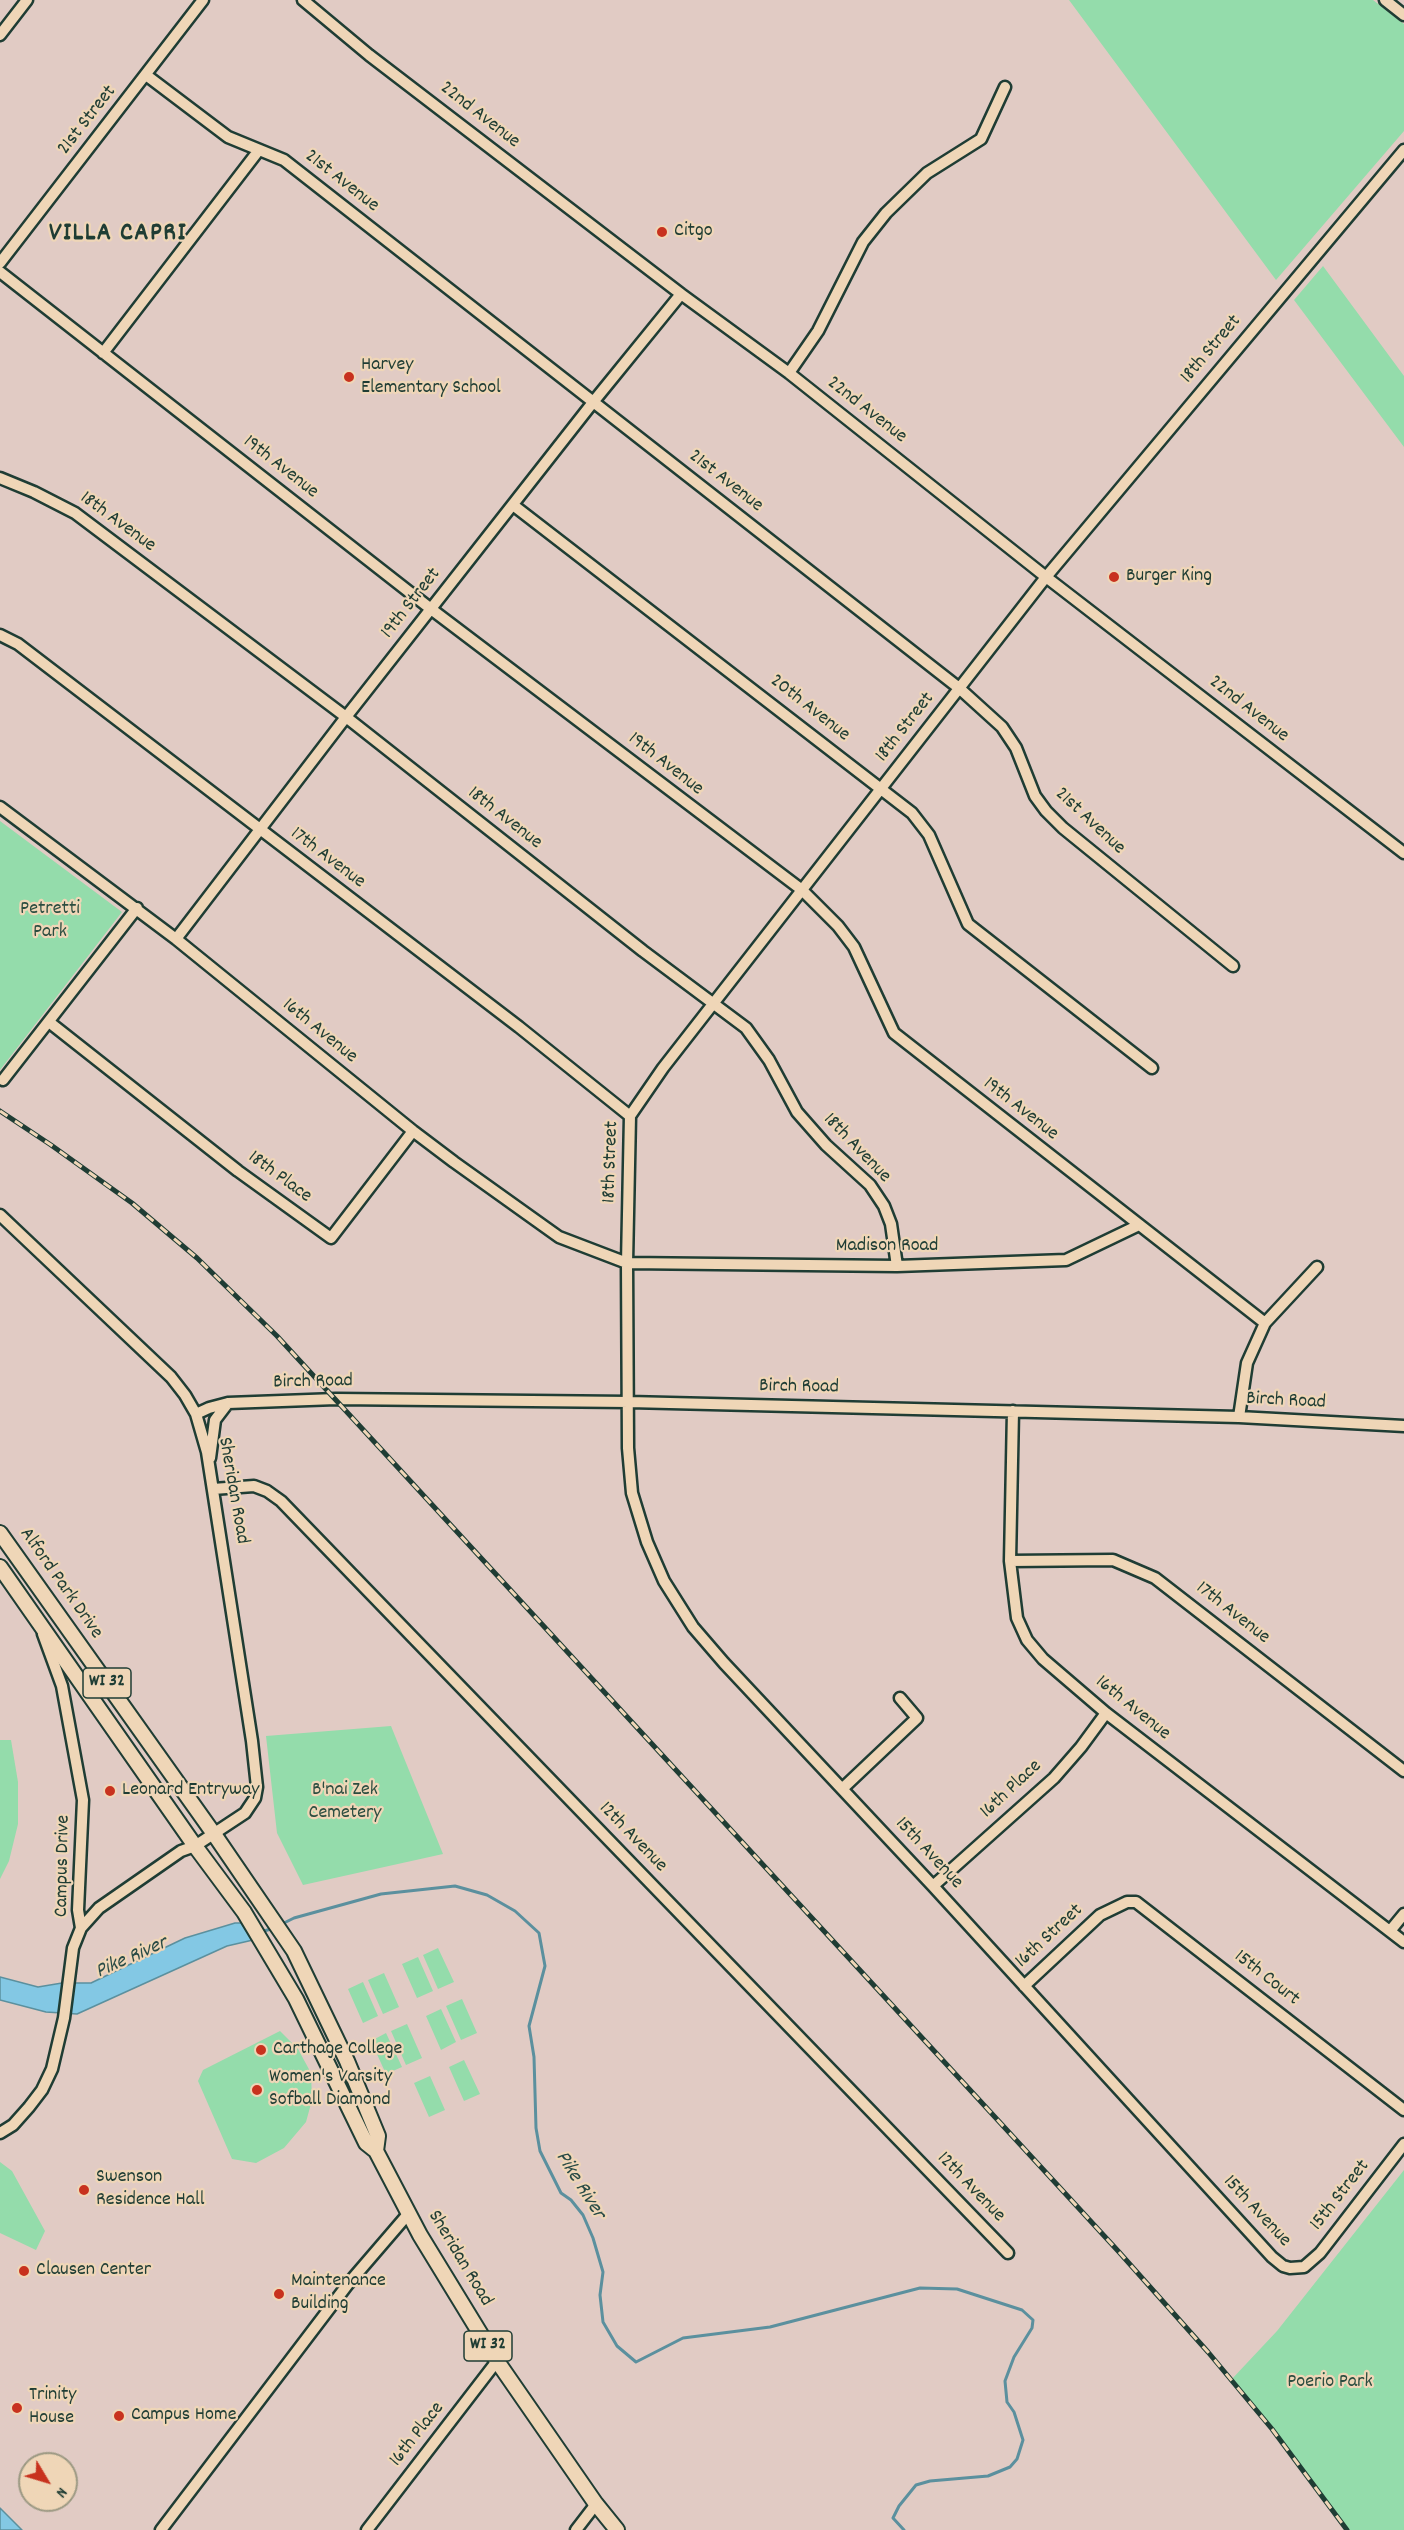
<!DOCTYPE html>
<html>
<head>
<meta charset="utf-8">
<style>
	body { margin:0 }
	#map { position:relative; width:1404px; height:2530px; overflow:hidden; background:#e1cbc4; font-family:Dekko,sans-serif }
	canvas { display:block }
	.north { position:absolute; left:18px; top:2452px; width:60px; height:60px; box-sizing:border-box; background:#efd6b7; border:2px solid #9c9983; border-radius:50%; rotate:128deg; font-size:16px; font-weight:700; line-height:24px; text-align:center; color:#1f3d34 }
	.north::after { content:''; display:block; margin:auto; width:21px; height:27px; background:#c8321e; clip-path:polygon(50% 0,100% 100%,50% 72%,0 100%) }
</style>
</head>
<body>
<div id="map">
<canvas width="1404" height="2530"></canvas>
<div class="north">N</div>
</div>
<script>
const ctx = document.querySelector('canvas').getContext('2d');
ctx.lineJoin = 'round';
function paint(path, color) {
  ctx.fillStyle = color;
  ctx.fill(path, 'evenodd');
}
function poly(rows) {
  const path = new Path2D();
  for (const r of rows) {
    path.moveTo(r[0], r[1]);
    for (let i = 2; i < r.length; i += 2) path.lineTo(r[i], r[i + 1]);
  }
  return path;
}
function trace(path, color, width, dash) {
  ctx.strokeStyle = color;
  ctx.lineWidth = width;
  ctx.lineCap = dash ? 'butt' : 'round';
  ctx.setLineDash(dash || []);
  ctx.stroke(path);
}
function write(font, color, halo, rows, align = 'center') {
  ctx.font = font + ' Dekko,sans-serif';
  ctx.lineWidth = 4.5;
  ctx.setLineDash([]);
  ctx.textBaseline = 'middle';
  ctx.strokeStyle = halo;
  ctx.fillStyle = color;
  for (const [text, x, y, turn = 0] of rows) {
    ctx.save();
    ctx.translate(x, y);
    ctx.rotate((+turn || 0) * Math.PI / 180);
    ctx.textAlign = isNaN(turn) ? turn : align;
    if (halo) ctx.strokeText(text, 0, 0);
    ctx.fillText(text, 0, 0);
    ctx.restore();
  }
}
paint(poly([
	[1069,0,1373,0,1404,24,1404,131,1276,280],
	[1323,266,1404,376,1404,447,1294,300],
	[0,821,122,912,0,1070],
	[391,1726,443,1854,303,1885,277,1833,266,1736],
	[0,1740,11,1740,18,1782,18,1824,9,1861,0,1879],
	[438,1948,454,1982,438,1989,423,1955],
	[418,1957,433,1991,417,1998,402,1964],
	[384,1973,399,2007,383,2014,368,1980],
	[363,1982,378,2016,363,2023,348,1989],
	[462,1999,477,2033,461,2040,446,2006],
	[441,2009,456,2042,441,2050,426,2016],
	[407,2024,422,2058,406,2065,391,2031],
	[280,2031,298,2049,311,2073,312,2100,306,2122,284,2148,256,2163,232,2159,198,2081,203,2070],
	[386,2033,402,2067,386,2074,371,2041],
	[464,2060,480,2094,464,2101,449,2067],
	[430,2076,445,2110,429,2117,414,2083],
	[0,2162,12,2171,45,2231,36,2250,0,2233],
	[1404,2170,1404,2530,1347,2530,1272,2429,1231,2380,1277,2331]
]), '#94dcab');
const water = poly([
	[235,1923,241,1923,253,1940,227,1946,77,2014,46,2012,0,2000,0,1977,38,1987,62,1983,91,1983,185,1938,235,1923],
	[0,2508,22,2530,0,2530,0,2508]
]);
paint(water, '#83c8e4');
trace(water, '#5b909e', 1.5);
trace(poly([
	[280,1925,294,1918,381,1894,455,1886,487,1895,515,1911,539,1933,545,1966,529,2026,534,2057,536,2128,540,2151,561,2193,571,2200,583,2215,593,2238,603,2272,600,2295,603,2322,617,2346,636,2362,683,2338,770,2327,920,2288,957,2289,1022,2310,1033,2320,1032,2328,1014,2357,1005,2381,1007,2402,1014,2412,1023,2440,1017,2459,1010,2467,988,2476,930,2481,916,2485,899,2506,893,2518,904,2530],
	[261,1932,274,1928]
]), '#5b909e', 3);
const minor = poly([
	[303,0,369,55,681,294,789,373,1046,577,1404,853],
	[1385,0,1404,15],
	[0,35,27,0],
	[146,75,228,137,284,160,959,688,1002,727,1016,748,1035,796,1046,811,1063,828,1233,966],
	[1404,150,1046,577,663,1068,630,1116,627,1263,628,1448,632,1493,647,1542,664,1581,693,1627,724,1663,933,1886,1272,2257,1283,2266,1290,2268,1304,2267,1320,2253,1404,2144],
	[0,263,203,0],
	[0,272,431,609,802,890,838,926,854,947,894,1033,1265,1323],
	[103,353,259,150],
	[789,373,818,331,863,242,886,213,927,173,981,139,1005,87],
	[0,478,34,492,75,513,346,717,643,951,746,1028,769,1060,797,1112,826,1145,870,1185,884,1206,891,1224,897,1266],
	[513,505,912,813,929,835,968,924,1152,1068],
	[0,635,18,644,519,1027,630,1116],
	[0,807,176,939,413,1131,454,1162,559,1237,627,1263,897,1266,1066,1260,1139,1225],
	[176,939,346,717,594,401,681,294],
	[49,1022,238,1171,331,1238,413,1131],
	[3,1080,137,908],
	[0,1215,171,1377,185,1395,196,1414,207,1452,252,1741,257,1787,255,1798,245,1813,195,1846,181,1851,99,1908,81,1928],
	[1013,1411,1010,1561,1017,1618,1027,1640,1043,1659,1106,1713,1404,1942],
	[196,1414,209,1408,228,1403,336,1399,629,1402,1239,1417,1404,1426],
	[1239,1417,1247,1363,1265,1323,1317,1267],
	[210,1458,215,1420,228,1403],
	[213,1489,254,1486,267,1491,281,1501,1008,2253],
	[1010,1561,1113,1560,1155,1578,1404,1771],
	[842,1789,917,1718,900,1698],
	[933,1886,1054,1778,1081,1747,1106,1713],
	[1390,1931,1404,1914],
	[1024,1986,1100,1915,1127,1902,1136,1902,1404,2110],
	[0,2133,13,2125,29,2107,42,2090,52,2069,64,2018,73,1948,81,1928,78,1910,83,1800,62,1686,43,1634],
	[161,2530,348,2284,409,2213],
	[367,2530,497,2361],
	[576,2530,596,2504]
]);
const major = poly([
	[0,1533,214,1834,294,1951,347,2061,378,2136,376,2151],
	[0,1567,195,1846,244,1912,296,1999,366,2143,376,2151,420,2235,497,2361,596,2504,617,2530]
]);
trace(minor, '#1f3d34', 15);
trace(major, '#1f3d34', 18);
trace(minor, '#efd6b7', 10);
trace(major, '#efd6b7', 14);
const rail = poly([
	[0,1111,51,1145,132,1203,197,1258,277,1336,1119,2252,1208,2352,1272,2429,1347,2530]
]);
trace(rail, '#1f3d34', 5);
trace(rail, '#efd6b7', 3, [9]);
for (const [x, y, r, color] of [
	[662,232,6,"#c8321e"],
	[349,377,6,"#c8321e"],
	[1114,577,6,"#c8321e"],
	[110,1791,6,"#c8321e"],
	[261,2050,6,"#c8321e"],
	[257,2090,6,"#c8321e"],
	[84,2190,6,"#c8321e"],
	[24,2271,6,"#c8321e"],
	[279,2294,6,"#c8321e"],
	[17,2408,6,"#c8321e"],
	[119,2416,6,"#c8321e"]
]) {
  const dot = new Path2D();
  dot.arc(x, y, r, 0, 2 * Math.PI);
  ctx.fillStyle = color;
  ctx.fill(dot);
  trace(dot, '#efd6b7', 2);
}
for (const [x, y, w] of [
	[107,1683,48],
	[488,2346,48]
]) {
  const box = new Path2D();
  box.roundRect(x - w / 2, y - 15, w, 30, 4.5);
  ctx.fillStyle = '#efd6b7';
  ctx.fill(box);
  trace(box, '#1f3d34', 1.5);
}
write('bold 18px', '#1f3d34', null, [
	["WI 32",107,1683],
	["WI 32",488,2346]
]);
write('20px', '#1f3d34', '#efd6b7', [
	["22nd Avenue",479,116,38],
	["21st Street",88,121,-52],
	["21st Avenue",341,182,38],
	["18th Street",1212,350,-50],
	["22nd Avenue",866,411,38],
	["19th Avenue",280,468,38],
	["21st Avenue",725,482,38],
	["18th Avenue",117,523,36],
	["19th Street",412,604,-52],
	["20th Avenue",809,709,38],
	["22nd Avenue",1248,710,38],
	["18th Street",906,728,-52],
	["19th Avenue",665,765,38],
	["18th Avenue",504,819,38],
	["21st Avenue",1089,822,43],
	["17th Avenue",327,859,37],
	["16th Avenue",319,1032,39],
	["19th Avenue",1020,1110,38],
	["18th Avenue",856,1149,46],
	["18th Street",612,1162,-88],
	["18th Place",279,1178,36],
	["Madison Road",887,1247],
	["Birch Road",313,1383,-1],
	["Birch Road",799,1388,1],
	["Birch Road",1286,1402,3],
	["Sheridan Road",232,1491,80],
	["Alford Park Drive",60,1584,55],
	["17th Avenue",1232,1614,38],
	["16th Avenue",1132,1709,39],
	["16th Place",1012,1790,-43],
	["12th Avenue",632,1838,46],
	["15th Avenue",928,1854,47],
	["Campus Drive",64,1866,-89],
	["16th Street",1050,1937,-43],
	["15th Court",1266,1979,38],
	["12th Avenue",970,2188,46],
	["15th Street",1341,2196,-52],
	["15th Avenue",1256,2212,47],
	["Sheridan Road",459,2259,59],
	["16th Place",418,2435,-52]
]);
write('20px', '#1f3d34', '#efd6b7', [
	["Citgo",674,232],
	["Harvey",361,366],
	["Elementary School",361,389],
	["Burger King",1126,577],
	["Leonard Entryway",122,1791],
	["Carthage College",273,2050],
	["Women's Varsity",269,2078],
	["Sofball Diamond",269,2101],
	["Swenson",96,2178],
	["Residence Hall",96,2201],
	["Clausen Center",36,2271],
	["Maintenance",291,2282],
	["Building",291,2305],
	["Trinity",29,2396],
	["House",29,2419],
	["Campus Home",131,2416]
], 'left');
write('20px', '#2b4d40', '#efd6b7', [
	["Petretti",50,910],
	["Park",50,933],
	["B'nai Zek",345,1791],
	["Cemetery",345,1814],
	["Poerio Park",1330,2383]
]);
write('italic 21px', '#294b46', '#efd6b7', [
	["Pike River",132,1959,-24],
	["Pike River",579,2186,58]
]);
ctx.letterSpacing = '1.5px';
write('bold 26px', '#1f3d34', '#efd6b7', [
	["VILLA CAPRI",118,235]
]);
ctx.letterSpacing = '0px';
</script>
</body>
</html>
